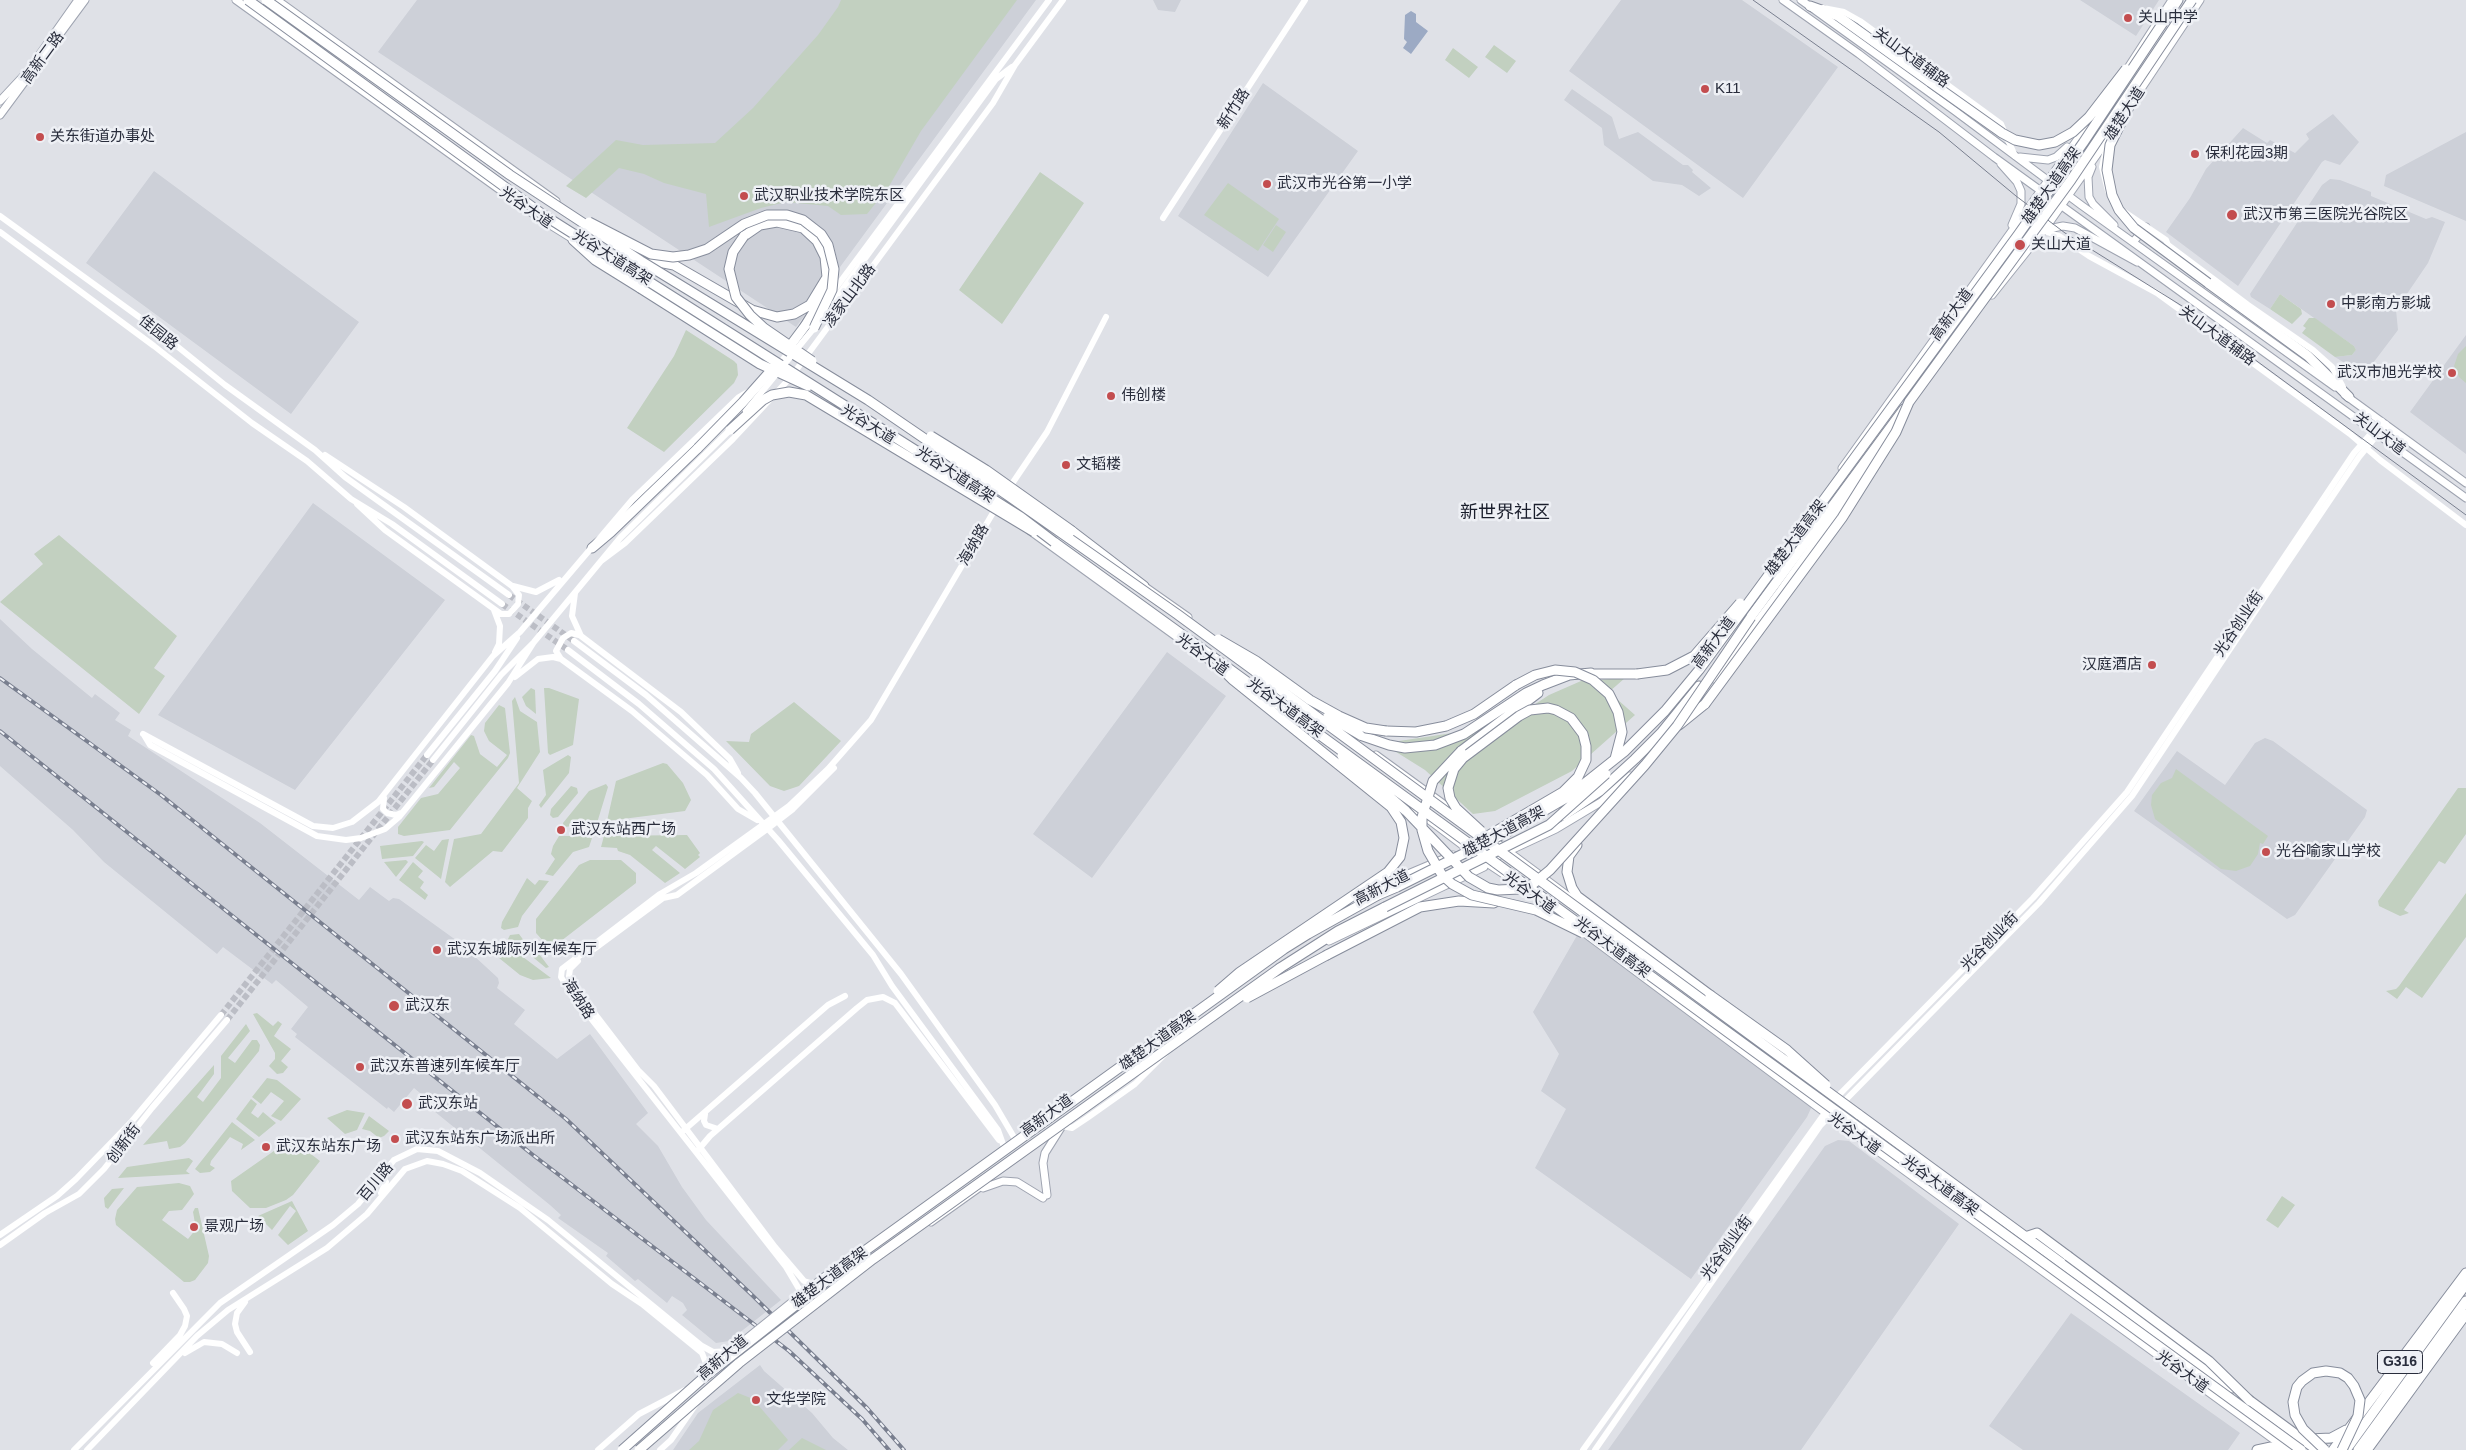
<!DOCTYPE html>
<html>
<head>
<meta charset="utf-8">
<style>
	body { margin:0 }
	canvas { display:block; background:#dfe1e7 }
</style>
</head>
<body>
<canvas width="2466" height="1450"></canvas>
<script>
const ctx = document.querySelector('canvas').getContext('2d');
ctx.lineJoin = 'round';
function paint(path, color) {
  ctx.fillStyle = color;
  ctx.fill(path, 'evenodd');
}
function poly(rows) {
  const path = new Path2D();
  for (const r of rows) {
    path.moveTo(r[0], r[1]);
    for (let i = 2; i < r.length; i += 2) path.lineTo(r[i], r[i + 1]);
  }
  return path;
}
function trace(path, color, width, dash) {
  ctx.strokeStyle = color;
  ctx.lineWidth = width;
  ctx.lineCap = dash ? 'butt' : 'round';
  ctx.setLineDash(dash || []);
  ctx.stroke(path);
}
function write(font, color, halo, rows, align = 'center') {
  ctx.font = font + ' Arial,"Noto Sans SC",sans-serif';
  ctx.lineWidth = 5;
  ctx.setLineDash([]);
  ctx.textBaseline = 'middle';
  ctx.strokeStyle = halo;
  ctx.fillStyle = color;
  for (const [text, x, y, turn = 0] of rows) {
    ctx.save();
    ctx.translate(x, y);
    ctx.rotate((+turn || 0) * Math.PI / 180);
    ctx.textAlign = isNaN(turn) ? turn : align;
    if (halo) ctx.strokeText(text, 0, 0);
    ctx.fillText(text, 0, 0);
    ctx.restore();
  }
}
paint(poly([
	[417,0,1036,0,796,327,378,52],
	[1153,0,1181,0,1175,12,1158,10],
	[1621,0,1742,0,1838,67,1743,198,1569,71],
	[2080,0,2159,0,2136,36],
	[1263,83,1358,151,1268,277,1178,216],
	[1572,89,1612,117,1619,139,1638,132,1683,165,1688,165,1693,170,1692,172,1711,188,1699,196,1682,185,1653,181,1604,145,1602,128,1564,100],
	[2333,114,2359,142,2340,165,2325,160,2322,162,2238,286,2166,232,2190,198,2206,169,2243,128,2267,143,2270,140,2295,153,2309,139,2306,134],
	[2466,132,2466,221,2384,186,2386,175],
	[154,171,359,322,291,414,86,263],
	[2330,179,2340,180,2371,192,2371,196,2426,219,2432,217,2445,222,2428,263,2396,310,2398,330,2364,375,2335,357,2352,355,2356,350,2354,346,2280,294,2270,309,2251,297,2250,294,2322,185],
	[2466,335,2466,454,2410,412],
	[313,503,445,600,295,790,158,715],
	[0,619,32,649,92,698,95,694,120,713,115,720,131,730,128,736,260,823,359,900,370,887,389,901,393,898,399,899,460,943,498,978,499,983,497,988,525,1010,514,1024,557,1059,590,1034,648,1113,636,1124,658,1146,682,1187,706,1220,781,1300,729,1341,716,1343,682,1315,687,1310,683,1303,672,1296,667,1303,638,1279,635,1281,606,1256,608,1253,558,1218,561,1215,550,1205,429,1107,432,1103,414,1088,394,1112,388,1107,387,1109,295,1037,297,1034,291,1029,308,1007,276,980,272,984,223,947,217,954,104,862,73,830,0,766],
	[1167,652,1226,696,1092,878,1033,834],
	[2265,738,2273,741,2367,810,2365,817,2295,915,2287,919,2134,811,2177,751,2225,785,2255,743],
	[1579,932,1812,1106,1807,1117,1691,1279,1535,1168,1566,1109,1541,1091,1559,1054,1533,1012],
	[1838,1140,1849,1141,1959,1224,1801,1450,1608,1450,1825,1146],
	[2071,1313,2240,1433,2228,1450,2023,1450,1989,1426],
	[760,1365,764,1371,812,1413,833,1438,848,1450,673,1450,698,1413]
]), '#cdd0d8');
paint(poly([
	[841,0,1017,0,921,131,888,188,867,214,841,215,828,206,786,202,761,208,709,227,706,194,664,183,644,174,619,168,586,198,566,186,616,140,643,145,715,143,753,108,818,35,838,7],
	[1494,45,1516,61,1507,73,1485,57],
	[1453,48,1478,67,1469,78,1445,60],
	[1040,172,1084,203,1002,324,959,290],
	[1228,183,1279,219,1258,251,1204,215],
	[1276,225,1286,232,1273,252,1263,245],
	[2280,294,2301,309,2302,314,2292,324,2270,309],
	[2309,318,2315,318,2354,346,2356,350,2352,355,2335,357,2302,333,2306,328,2303,326],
	[686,330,734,361,737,364,738,375,734,383,664,452,627,428,674,356],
	[2466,346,2466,383,2459,377,2454,366,2458,354],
	[59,535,177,636,154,668,165,676,139,714,0,602,43,564,34,554],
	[1625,678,1609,692,1635,715,1572,771,1495,811,1473,814,1425,770,1393,750,1399,741,1459,732,1517,716,1549,695,1581,681],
	[531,688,535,690,536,714,526,706,522,697],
	[544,688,549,688,579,699,573,745,550,755,548,753],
	[515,697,520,711,537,722,540,752,517,788,532,801,528,808,528,818,502,852,493,851,450,887,445,882,454,839,481,834,519,783,512,701],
	[794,702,841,741,799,786,784,791,770,786,726,741,749,742,751,734],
	[499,705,505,708,510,753,508,758,450,830,404,836,398,834,398,827,421,798,438,794,460,768,454,762,434,787,429,788,471,735,474,736,480,754,497,767,507,755,489,741,484,731,485,723],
	[568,755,571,757,569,773,541,808,539,805,546,795,543,770],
	[663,763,667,764,683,783,691,800,685,811,607,821,616,781],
	[2176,769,2268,836,2263,844,2260,843,2258,854,2250,866,2236,871,2221,869,2155,819,2151,805,2152,795,2161,783,2172,778],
	[606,784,608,787,597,823,564,827,563,823,589,791],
	[571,786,577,788,578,793,558,817,553,818,550,815,551,809],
	[2458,788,2466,788,2466,834,2445,864,2439,861,2404,910,2409,913,2400,916,2379,906,2378,901],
	[687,835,700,853,698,855,700,857,685,869,656,846,652,850,680,873,665,883,630,855,618,851,617,848,601,847,604,836],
	[559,836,591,836,592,838,589,847,573,852,553,876,545,874,555,859,551,854,553,846],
	[449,839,441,879,415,858,426,845,434,851,442,840],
	[422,841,424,842,413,856,382,859,380,846],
	[406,860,408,862,396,877,384,862],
	[590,860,621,860,636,873,636,883,561,941,552,944,544,942,536,933,536,919,579,865],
	[413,862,423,871,418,877,424,882,420,888,428,895,425,900,399,880],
	[527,878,535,885,539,880,549,881,522,916,518,927,504,930,501,928,502,922],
	[2466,893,2466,937,2422,998,2406,987,2397,999,2386,991,2396,989,2399,986],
	[519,934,533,953,536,950,549,967,546,968,523,949,519,954,551,978,533,980,520,975,499,958,508,947,505,945,510,935],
	[257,1013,273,1026,278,1021,282,1024,274,1036,291,1049,281,1061,288,1067,283,1073,277,1074,269,1066,275,1059,275,1053,253,1014],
	[246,1024,250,1031,228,1058,235,1063,252,1040,257,1040,260,1045,259,1051,185,1143,180,1147,169,1149,167,1141,143,1145,214,1065,214,1074,197,1097,203,1102,221,1078,221,1056],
	[267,1078,277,1080,301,1099,281,1121,271,1116,284,1101,271,1092,261,1104,252,1097],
	[251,1099,257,1104,251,1113,258,1118,263,1112,276,1123,259,1137,236,1119],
	[347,1110,365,1113,357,1130,345,1134,327,1118],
	[369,1116,389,1131,384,1136,379,1138,370,1131,362,1129],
	[232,1122,255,1140,241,1150,243,1144,230,1137,211,1161,210,1165,215,1168,210,1172,200,1173,195,1169],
	[291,1139,320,1161,293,1195,286,1200,266,1208,250,1208,232,1191,231,1181],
	[189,1158,193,1161,186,1171,190,1174,118,1178,127,1167],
	[179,1183,190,1186,194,1194,182,1210,169,1211,162,1220,188,1239,196,1229,193,1212,195,1208,198,1208,209,1256,208,1263,195,1280,190,1282,184,1282,116,1225,115,1219,117,1210,137,1187],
	[124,1188,108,1209,105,1207,104,1198,112,1189],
	[2282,1196,2295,1205,2278,1228,2266,1220],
	[292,1201,308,1231,288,1245,278,1235,296,1211,290,1206,272,1230,258,1216],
	[738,1393,753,1399,788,1440,778,1450,689,1450,699,1441,713,1410],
	[802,1438,826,1450,789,1450]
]), '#c2d0c0');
paint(poly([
	[1411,11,1416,14,1416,22,1428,31,1411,54,1403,48,1407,42,1404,39,1405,15]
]), '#9caac4');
trace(poly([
	[509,595,574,641],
	[502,604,568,650],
	[221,1015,427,755],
	[227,1020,433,760]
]), '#bbbdc5', 6, [6, 3]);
const primary = poly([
	[236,0,539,218,671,300],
	[277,0,556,201],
	[1783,0,1859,54,1994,157,2466,498],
	[1801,0,1955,111,2081,205,2335,387],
	[2124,74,2172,0],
	[0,101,28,71,78,0],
	[2133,101,2200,0],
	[0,115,85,0],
	[2020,157,2048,160,2056,157,2067,147],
	[2001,164,2017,182,2021,191,2021,204,2012,225],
	[2092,167,2088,177,2089,197,2093,204,2114,225],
	[2043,230,2063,226,2075,228,2137,262],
	[2133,242,2146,227],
	[1992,295,2047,226,2112,133],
	[2345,395,2466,483],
	[1842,468,2092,119],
	[1029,530,1221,669],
	[1144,586,1188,617],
	[1714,679,1780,591,1875,458],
	[1376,755,1460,816],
	[1408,804,1478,857,1508,877],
	[1489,837,1599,919],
	[1324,920,1375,888,1453,855],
	[1587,935,1824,1112,2288,1450],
	[1329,941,1484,867,1485,862,1556,829,1601,802,1630,776],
	[983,1188,1003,1181,1017,1182,1043,1198],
	[1047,1195,1043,1163,1045,1153,1062,1126],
	[931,1222,987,1182],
	[792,1302,833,1270]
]);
const highway = poly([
	[1810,6,1838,16,1930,82],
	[2162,24,2178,0],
	[744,236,760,225,777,222,803,228,817,241,825,257,827,277,821,300,805,326],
	[573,240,595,260,640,288],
	[642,259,674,265,752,310,777,317,794,314,810,305,827,277],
	[2208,283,2308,356,2349,397],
	[1072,531,1144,586],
	[1054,542,1202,649],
	[592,548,611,532,698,448],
	[1747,622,1904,409],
	[1587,674,1637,674],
	[1679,725,1705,704],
	[1386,731,1416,732,1446,726,1474,714,1516,685],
	[1360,735,1389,745,1405,748,1435,745,1464,734,1526,693,1543,685,1569,675,1591,673],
	[1461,751,1538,693],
	[1563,816,1600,791,1635,759,1661,733,1699,686],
	[1577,845,1569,856,1567,872,1572,888,1577,896,1710,995],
	[1378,895,1397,887],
	[1327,955,1420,907,1459,901,1494,903],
	[1280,968,1338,931,1385,907],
	[1858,1114,2232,1388],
	[2028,1236,2037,1233,2068,1256],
	[2245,1397,2317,1450],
	[2309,1439,2331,1438,2346,1430],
	[2257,1450,2271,1447,2284,1450],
	[2333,1450,2466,1273],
	[2346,1450,2466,1284],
	[2358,1450,2466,1301],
	[2367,1450,2466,1314]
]);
trace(primary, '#9fa4b1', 9);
trace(highway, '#878d9c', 11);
trace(poly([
	[1823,8,1844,12,1860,21,2001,124,2015,156],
	[2107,145,2102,167,2108,191],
	[2123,211,2166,240,2168,245,2248,305,2313,350,2332,367,2343,387],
	[0,216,157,330,225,385,315,450,345,477,509,595],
	[1163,218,1305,0],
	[2044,231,2059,236,2089,256,2157,293,2350,434,2380,460,2466,525],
	[0,232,154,346,252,423,307,461,351,499,392,524,502,604],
	[832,293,1049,0],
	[823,316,996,79,1012,67],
	[777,367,791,349],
	[325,455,404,507,512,586,519,595,518,604,509,614,501,614,385,530,357,504],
	[601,561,625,543,733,439,791,377,993,103,1015,65,1063,0],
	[513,586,536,592,559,580],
	[575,593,572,616,581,636,681,712,730,759,738,773],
	[494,610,500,626,499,644,495,652],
	[574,641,646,695,741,778,755,793,901,974,995,1105,1015,1139],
	[568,650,639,704,714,769,778,840,873,955,892,986,998,1130,1004,1147],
	[561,659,556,651,563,638,571,633,579,635],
	[515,677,538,659,553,657,561,659,632,711,707,775,738,809,757,820],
	[143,734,313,826,333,828,352,822,378,802,493,656,520,632,632,500,739,397,751,390],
	[144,735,150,745,317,836,346,840,361,838,385,829,399,817,508,683,534,642],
	[427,755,495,671,517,638],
	[433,760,501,675,534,642,620,538,730,430],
	[384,798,383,809,387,813,396,815,401,813],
	[594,949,663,898,677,895,767,829,793,809,834,768],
	[578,961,570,969,569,976,576,989,638,1070,654,1086,775,1247,804,1281,814,1284],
	[1834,1100,2033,898,2127,792,2354,453,2382,421],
	[705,1114,704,1121,706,1125,718,1129],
	[1062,1126,1072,1128,1087,1118,1135,1084,1165,1054],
	[683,1131,828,1005,845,996],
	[699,1149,710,1136,857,1008,867,1000,883,997,895,1003,999,1140],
	[378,1183,383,1180,386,1182,381,1193],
	[0,1235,57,1196,76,1179,132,1121,221,1015],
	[0,1245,45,1213,79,1194,104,1169,152,1108,227,1020],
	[802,1294,786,1267,571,993,561,977,562,969,660,894,696,873,789,806,828,769,871,720,997,506,1047,432,1106,317],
	[245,1302,237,1313,235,1324,237,1332,250,1352],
	[185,1353,204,1342,222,1344,237,1353],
	[153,1363,180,1335,185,1326,187,1316,184,1309,173,1293],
	[74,1450,220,1303,333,1225,358,1204,394,1160,417,1149,438,1151,480,1173,548,1220,702,1346,713,1352,731,1351],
	[87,1450,197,1336,228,1310,327,1248,367,1214,405,1169,427,1161,443,1164,462,1171,520,1208,612,1284,642,1304,702,1353,707,1366,705,1373],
	[598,1450,639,1414,685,1390],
	[660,1450,671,1440,696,1404],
	[1583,1450,1827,1110],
	[1595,1450,1820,1126,2039,903,2132,796,2284,568,2359,457,2386,424]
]), '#fff', 6);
trace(primary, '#fff', 7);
trace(highway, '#fff', 9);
trace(poly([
	[1753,0,1939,132,2016,196,2065,233,2182,306,2466,515]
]), '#797f8f', 1);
const rail = poly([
	[0,678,161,795,566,1119,751,1294,867,1408,904,1450],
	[0,731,533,1155,789,1351,862,1419,889,1450]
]);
trace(rail, '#797f8f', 4);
trace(rail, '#eef0f5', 2, [5.5]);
const primaryBridge = poly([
	[746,1339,792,1302]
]);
const highwayBridge = poly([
	[248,0,542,214,1021,517,1054,542],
	[266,0,510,175,641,261,868,400,1010,497,1177,614,1858,1114],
	[1930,82,2002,133,2015,140,2039,145,2055,142,2073,132,2089,117,2126,69],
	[2134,97,2110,145,2107,170,2112,195,2119,210,2134,228,2208,283],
	[589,222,651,254,673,257,689,255,707,249,744,224,767,215,787,215,803,220,821,234,828,245,834,269,832,290,814,328],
	[744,236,733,252,729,269,736,297,750,315,764,328,812,361],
	[640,288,760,364,808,386],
	[787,350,805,326],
	[730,430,763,400,772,395,789,392,806,395,1034,532],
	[931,436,986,470,1072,531],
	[698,448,743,402,775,366],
	[1218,639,1256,661,1310,700,1339,716,1366,728,1386,731],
	[1202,649,2301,1450],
	[1637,674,1667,670,1694,656,1740,603],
	[1516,685,1535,675,1555,670,1575,672,1593,680,1609,694,1618,712,1622,732,1615,759],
	[1705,704,1842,518,1896,432,1909,402,2071,180,2192,0],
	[1328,716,1360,735],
	[1461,751,1433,781,1422,817,1422,830,1428,851,1442,875,1452,884,1472,895,1536,910,1583,933],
	[1342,756,1406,811,1469,877,1488,888,1498,890,1520,889,1533,884,1550,870,1645,765,1677,726,1751,617],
	[1481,831,1456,808,1450,798,1448,788,1454,769,1463,758,1519,716,1530,710,1548,708,1556,710,1571,718,1583,734,1586,746,1586,760,1578,777,1563,792,1486,837],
	[1397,887,1509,831,1566,798,1624,752,1665,711,1699,670,2018,235,2083,143,2162,24],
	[1385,907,1549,825,1606,774],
	[1218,991,1240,972,1388,872,1400,857,1404,838,1401,822,1391,807,1233,680,1218,665],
	[1710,995,1787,1050,1826,1085],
	[1247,998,1327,955],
	[2068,1256,2209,1361,2250,1401],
	[622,1450,702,1379,866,1250,1284,949,1308,934,1378,895],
	[639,1450,739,1363,873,1259,1280,968],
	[2325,1450,2303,1429,2295,1415,2293,1402,2297,1387,2302,1381,2313,1373,2326,1371,2340,1373,2348,1378,2354,1386,2360,1400,2358,1416,2342,1450]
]);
trace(primaryBridge, '#9fa4b1', 9, []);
trace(highwayBridge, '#878d9c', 11, []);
trace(poly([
	[746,411,814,328]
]), '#fff', 6);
trace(primaryBridge, '#fff', 7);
trace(highwayBridge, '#fff', 9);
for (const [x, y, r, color] of [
	[2128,18,5,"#c34d4f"],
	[1705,89,5,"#c34d4f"],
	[40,137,5,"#c34d4f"],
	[2195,154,5,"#c34d4f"],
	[1267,184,5,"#c34d4f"],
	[744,196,5,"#c34d4f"],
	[2232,215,6,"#c34d4f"],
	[2020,245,6,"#c34d4f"],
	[2331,304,5,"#c34d4f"],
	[2452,373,5,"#c34d4f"],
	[1111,396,5,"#c34d4f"],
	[1066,465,5,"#c34d4f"],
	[2152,665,5,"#c34d4f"],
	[561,830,5,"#c34d4f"],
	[2266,852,5,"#c34d4f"],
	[437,950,5,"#c34d4f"],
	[394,1006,6,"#c34d4f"],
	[360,1067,5,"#c34d4f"],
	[407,1104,6,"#c34d4f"],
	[395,1139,5,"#c34d4f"],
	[266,1147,5,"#c34d4f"],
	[194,1227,5,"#c34d4f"],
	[756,1400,5,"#c34d4f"]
]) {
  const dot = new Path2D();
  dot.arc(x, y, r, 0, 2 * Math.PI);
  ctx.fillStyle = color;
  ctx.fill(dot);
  trace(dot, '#eef0f5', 2);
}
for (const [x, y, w] of [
	[2400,1362,45]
]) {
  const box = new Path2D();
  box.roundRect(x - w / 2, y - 11.5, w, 23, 4);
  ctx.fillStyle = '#eef0f5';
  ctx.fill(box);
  trace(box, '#292d3c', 1);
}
write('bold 14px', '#292d3c', null, [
	["G316",2400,1362]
]);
write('15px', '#292d3c', '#eef0f5', [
	["关山中学",2138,18],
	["K11",1715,89],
	["关东街道办事处",50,137],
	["保利花园3期",2205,154],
	["武汉市光谷第一小学",1277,184],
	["武汉职业技术学院东区",754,196],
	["武汉市第三医院光谷院区",2243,215],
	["关山大道",2031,245],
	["中影南方影城",2341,304],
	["武汉市旭光学校",2442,373,"right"],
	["伟创楼",1121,396],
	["文韬楼",1076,465],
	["汉庭酒店",2142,665,"right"],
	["武汉东站西广场",571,830],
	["光谷喻家山学校",2276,852],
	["武汉东城际列车候车厅",447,950],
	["武汉东",405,1006],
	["武汉东普速列车候车厅",370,1067],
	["武汉东站",418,1104],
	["武汉东站东广场派出所",405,1139],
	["武汉东站东广场",276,1147],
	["景观广场",204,1227],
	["文华学院",766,1400]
], 'left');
write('15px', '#292d3c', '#eef0f5', [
	["高新二路",43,58,-54],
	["关山大道辅路",1911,58,36],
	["新竹路",1234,109,-57],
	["雄楚大道",2125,114,-57],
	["雄楚大道高架",2052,186,-55],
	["光谷大道",526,208,35],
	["光谷大道高架",612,258,32],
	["凌家山北路",850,296,-53],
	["高新大道",1952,315,-54],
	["佳园路",158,333,39],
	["关山大道辅路",2217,336,36],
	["光谷大道",868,425,32],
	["关山大道",2379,434,37],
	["光谷大道高架",955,475,33],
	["雄楚大道高架",1796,538,-53],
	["海纳路",974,545,-60],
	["光谷创业街",2239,624,-56],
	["高新大道",1714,643,-53],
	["光谷大道",1202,655,36],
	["光谷大道高架",1285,708,36],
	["雄楚大道高架",1504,832,-28],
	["高新大道",1382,888,-27],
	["光谷大道",1529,893,36],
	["光谷创业街",1990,942,-46],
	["光谷大道高架",1612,948,37],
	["海纳路",578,999,57],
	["雄楚大道高架",1158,1041,-36],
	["高新大道",1047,1116,-36],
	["光谷大道",1854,1134,36],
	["创新街",124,1144,-53],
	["百川路",376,1182,-50],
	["光谷大道高架",1940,1186,36],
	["光谷创业街",1727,1248,-54],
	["雄楚大道高架",830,1278,-37],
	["高新大道",723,1358,-40],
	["光谷大道",2182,1372,36]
]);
write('18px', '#1b1f2d', '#eef0f5', [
	["新世界社区",1505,513]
]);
</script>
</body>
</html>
